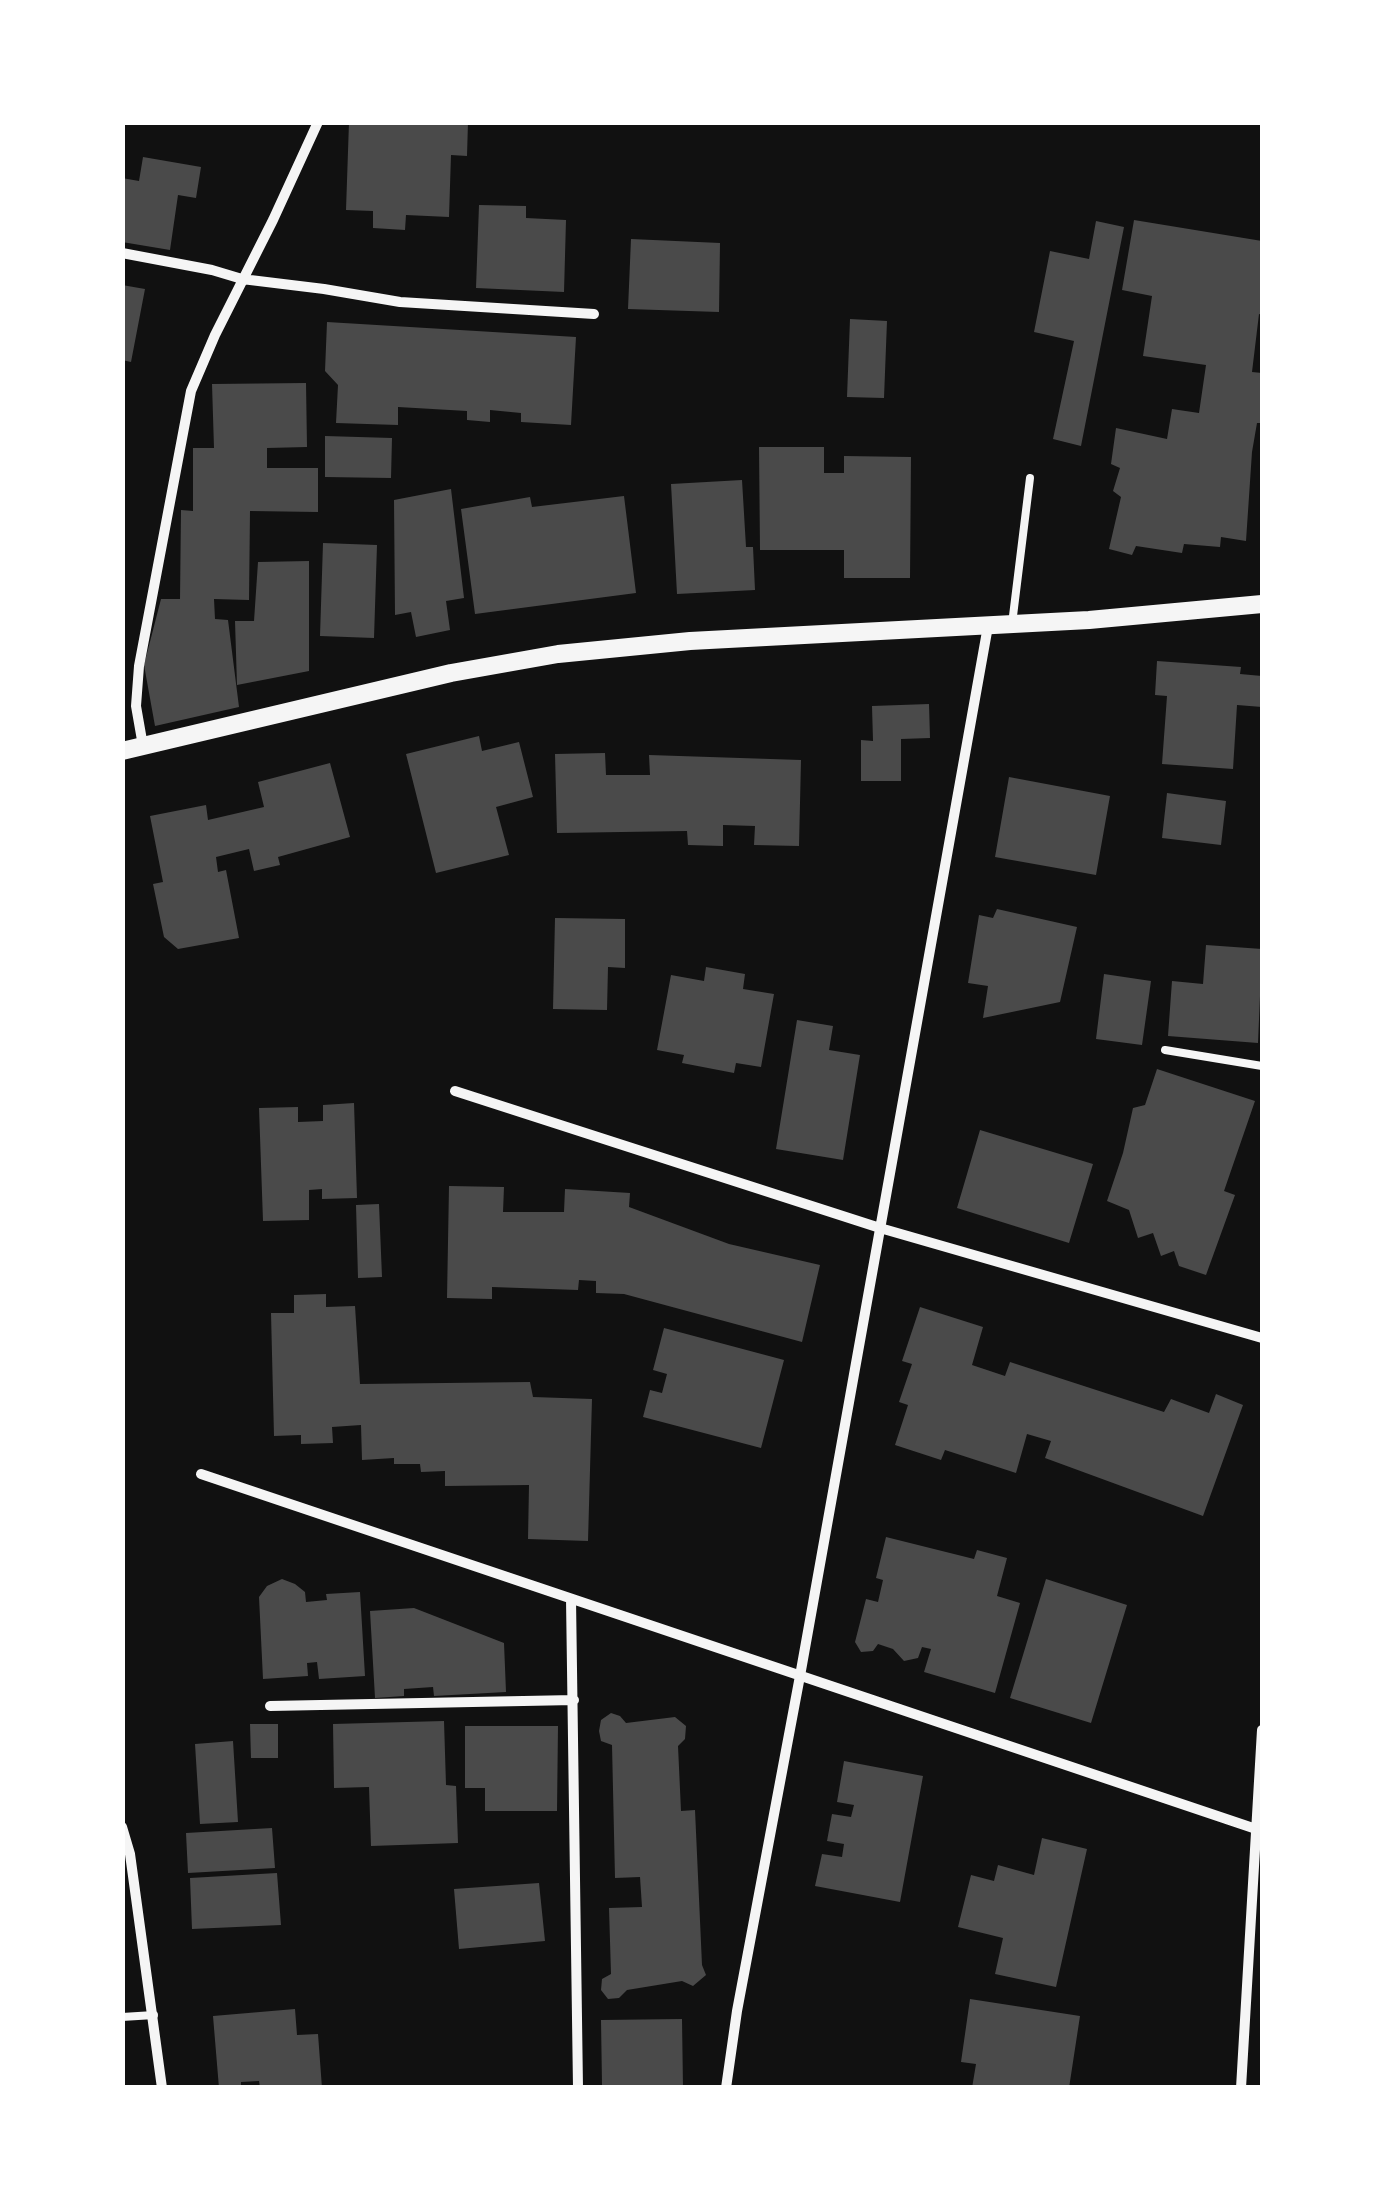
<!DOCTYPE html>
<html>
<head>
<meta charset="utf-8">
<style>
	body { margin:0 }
	#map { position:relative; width:1385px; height:2210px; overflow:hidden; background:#111; font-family:Lora,serif }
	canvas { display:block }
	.frame { position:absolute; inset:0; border:125px solid #fff; pointer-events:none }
</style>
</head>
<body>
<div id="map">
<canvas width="1385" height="2210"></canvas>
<div class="frame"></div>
</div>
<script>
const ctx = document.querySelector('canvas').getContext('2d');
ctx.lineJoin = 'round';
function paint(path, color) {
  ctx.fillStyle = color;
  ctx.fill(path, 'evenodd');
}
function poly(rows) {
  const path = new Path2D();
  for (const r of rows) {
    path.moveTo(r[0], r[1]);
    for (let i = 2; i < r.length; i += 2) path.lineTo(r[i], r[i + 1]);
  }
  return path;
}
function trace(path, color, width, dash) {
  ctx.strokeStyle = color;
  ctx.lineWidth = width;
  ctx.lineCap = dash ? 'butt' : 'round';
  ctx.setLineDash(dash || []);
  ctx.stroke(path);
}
paint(poly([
	[349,122,468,122,467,156,451,155,449,217,406,215,405,230,373,228,373,211,346,210],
	[143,157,201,167,196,198,178,195,170,250,122,242,122,178,139,181],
	[479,205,526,206,526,218,566,220,564,292,476,288],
	[1134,220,1262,241,1262,315,1259,314,1252,372,1262,373,1262,423,1257,423,1252,452,1246,541,1221,537,1220,547,1184,544,1182,553,1136,546,1132,555,1109,549,1121,497,1113,491,1120,468,1111,464,1116,428,1167,439,1172,409,1199,413,1206,365,1143,356,1152,296,1122,290],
	[1096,221,1124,227,1081,446,1053,439,1074,341,1034,332,1050,251,1089,259],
	[631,239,720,243,719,312,628,309],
	[122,285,145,289,131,362,122,360],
	[850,319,887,321,884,398,847,397],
	[327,322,576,337,571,425,521,422,521,413,490,410,490,422,467,420,467,411,398,407,398,425,336,423,338,385,325,371],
	[306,383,307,447,267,448,267,468,318,468,318,512,250,511,249,600,214,599,215,619,228,620,239,707,155,726,144,665,161,599,180,599,181,510,193,511,193,448,214,448,212,384],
	[325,436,392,438,391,478,325,477],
	[759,447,824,447,824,473,844,473,844,456,911,457,910,578,844,578,844,550,760,550],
	[742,480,746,547,753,547,755,590,677,594,671,484],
	[451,489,464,598,446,601,450,630,416,637,411,612,395,615,394,500],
	[624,496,636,593,475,614,461,509,530,497,532,507],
	[323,543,377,545,374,638,320,636],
	[309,561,309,671,237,685,235,621,254,621,258,562],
	[1157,661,1241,667,1240,674,1262,676,1262,707,1237,705,1233,769,1162,764,1167,696,1155,695],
	[929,704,930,738,901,739,901,781,861,781,861,740,873,741,872,706],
	[479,736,482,751,519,742,533,797,496,807,509,855,436,873,406,754],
	[605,753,606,775,650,775,649,755,801,760,799,846,754,845,755,826,723,825,723,846,688,845,687,831,557,833,555,754],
	[330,763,350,837,278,857,280,865,254,871,249,849,216,857,218,872,226,870,239,938,178,949,164,937,153,884,163,882,150,816,206,805,208,820,264,807,258,782],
	[1009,777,1110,796,1096,875,995,857],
	[1167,793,1226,801,1221,845,1162,838],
	[997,909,1077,927,1060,1002,983,1018,988,986,968,983,979,915,993,918],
	[555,918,625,919,625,968,608,967,607,1010,553,1009],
	[1206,945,1262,949,1258,1043,1168,1036,1172,981,1203,984],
	[706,967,745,974,743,989,774,994,761,1067,736,1063,734,1073,682,1063,684,1055,657,1050,671,975,704,981],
	[1104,974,1151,981,1142,1045,1096,1039],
	[797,1020,833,1026,829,1050,860,1055,843,1160,776,1149],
	[1157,1069,1255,1101,1224,1191,1235,1195,1206,1275,1179,1266,1174,1251,1161,1256,1153,1233,1138,1238,1129,1210,1107,1201,1123,1153,1133,1108,1145,1105],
	[354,1103,357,1198,322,1199,322,1189,309,1190,309,1220,263,1221,259,1108,298,1107,298,1122,323,1121,323,1105],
	[980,1130,1093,1164,1069,1243,957,1208],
	[449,1186,504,1187,503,1212,564,1212,565,1189,630,1193,629,1207,729,1244,820,1265,802,1342,624,1294,596,1293,596,1281,579,1280,578,1290,492,1287,492,1299,447,1298],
	[379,1204,382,1277,358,1278,356,1205],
	[326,1294,326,1307,355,1306,360,1384,530,1382,533,1397,592,1399,588,1541,528,1539,529,1485,445,1486,445,1471,421,1472,420,1464,394,1464,394,1458,362,1460,361,1425,332,1427,333,1443,301,1444,301,1435,274,1436,271,1313,294,1313,294,1295],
	[920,1307,983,1327,972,1365,1005,1376,1010,1362,1164,1412,1171,1399,1209,1413,1216,1394,1243,1405,1203,1516,1045,1458,1051,1441,1027,1434,1016,1473,945,1450,941,1460,895,1445,908,1405,899,1402,912,1364,902,1361],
	[664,1328,784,1360,761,1448,643,1417,650,1390,662,1393,667,1374,653,1370],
	[886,1537,974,1559,977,1550,1007,1558,997,1596,1020,1603,995,1693,924,1672,931,1649,922,1647,918,1658,904,1661,893,1649,878,1644,873,1651,861,1652,855,1642,866,1599,878,1602,883,1580,876,1578],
	[282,1579,295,1584,305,1592,306,1602,327,1600,326,1594,360,1592,365,1676,319,1679,317,1662,307,1663,308,1676,263,1679,259,1597,267,1586],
	[1046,1579,1127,1605,1091,1723,1010,1698],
	[414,1608,504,1643,506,1692,434,1696,433,1687,404,1689,404,1696,375,1698,370,1611],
	[611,1713,620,1716,626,1723,675,1717,686,1726,685,1739,678,1746,681,1811,695,1810,702,1965,706,1975,693,1986,682,1981,627,1990,619,1998,608,1999,601,1990,602,1979,611,1974,609,1908,642,1907,640,1877,615,1878,612,1745,601,1741,599,1731,601,1720],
	[444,1721,446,1785,456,1786,458,1843,371,1846,369,1787,334,1788,333,1724],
	[250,1724,278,1724,278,1758,251,1758],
	[465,1726,558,1726,557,1811,485,1811,485,1788,465,1788],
	[233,1741,238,1822,200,1824,195,1744],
	[844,1761,923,1776,900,1902,815,1886,822,1854,842,1857,844,1844,827,1841,832,1814,851,1817,854,1805,837,1802],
	[272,1828,275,1868,188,1873,186,1833],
	[1042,1838,1087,1849,1056,1987,995,1974,1003,1938,958,1927,971,1875,994,1881,998,1865,1034,1875],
	[277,1873,281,1925,192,1929,190,1878],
	[539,1883,545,1941,459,1949,454,1889],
	[970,1999,1080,2016,1069,2088,972,2088,976,2064,961,2062],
	[295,2009,297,2035,318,2034,322,2088,260,2088,259,2081,241,2082,241,2088,219,2088,213,2016],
	[682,2019,683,2088,623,2088,623,2085,602,2085,601,2020]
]), '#4a4a4a');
trace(poly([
	[1012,624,1030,478],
	[1165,1050,1262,1066],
	[122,2017,154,2015]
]), '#f5f5f5', 8);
trace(poly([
	[122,253,212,270,242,279,324,289,400,302,594,314],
	[143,746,136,706,139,666,191,391,215,335,273,220,318,122],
	[455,1091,880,1228,1262,1338],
	[201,1474,1262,1831],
	[571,1599,578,2088],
	[270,1706,574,1700],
	[122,1827,130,1854,162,2088],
	[726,2088,737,2011,800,1676,988,626],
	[1241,2088,1262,1730]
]), '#f5f5f5', 10);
trace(poly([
	[122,751,451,673,558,654,690,641,1089,620,1262,604]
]), '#f5f5f5', 18);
</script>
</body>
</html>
